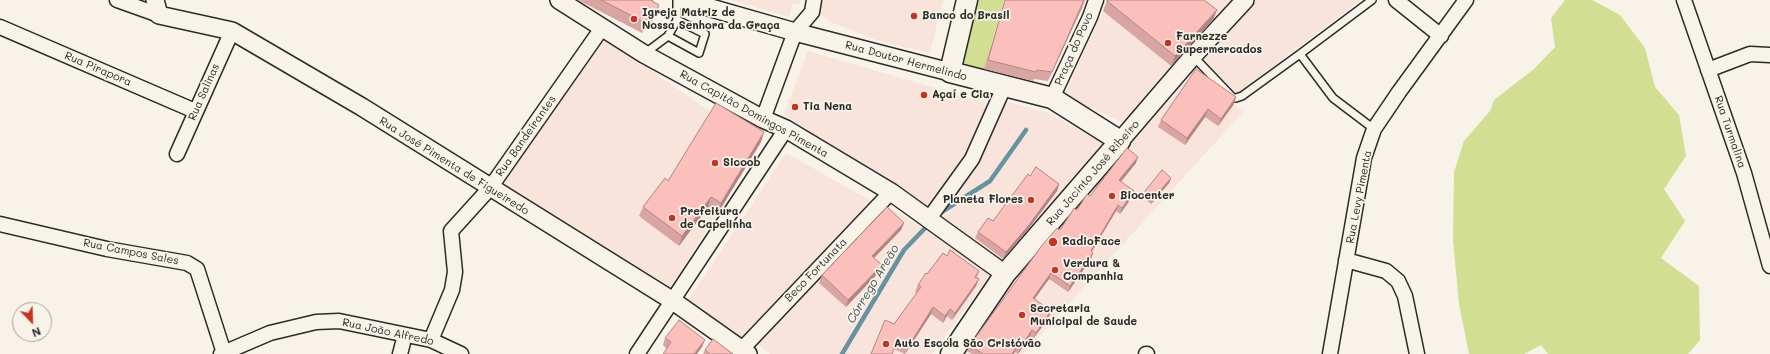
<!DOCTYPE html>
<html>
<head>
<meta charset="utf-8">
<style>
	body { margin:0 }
	#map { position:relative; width:1770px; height:354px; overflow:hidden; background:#f7f3e8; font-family:Mali,sans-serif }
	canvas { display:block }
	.north { position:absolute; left:12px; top:302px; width:40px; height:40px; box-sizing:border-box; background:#f7f3e8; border:1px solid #a5a39c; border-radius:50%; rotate:157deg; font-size:11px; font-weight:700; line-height:16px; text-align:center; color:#2b2b2b }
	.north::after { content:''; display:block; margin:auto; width:14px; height:18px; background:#c8321e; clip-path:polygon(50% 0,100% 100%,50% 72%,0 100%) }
</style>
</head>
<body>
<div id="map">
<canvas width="1770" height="354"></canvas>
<div class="north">N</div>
</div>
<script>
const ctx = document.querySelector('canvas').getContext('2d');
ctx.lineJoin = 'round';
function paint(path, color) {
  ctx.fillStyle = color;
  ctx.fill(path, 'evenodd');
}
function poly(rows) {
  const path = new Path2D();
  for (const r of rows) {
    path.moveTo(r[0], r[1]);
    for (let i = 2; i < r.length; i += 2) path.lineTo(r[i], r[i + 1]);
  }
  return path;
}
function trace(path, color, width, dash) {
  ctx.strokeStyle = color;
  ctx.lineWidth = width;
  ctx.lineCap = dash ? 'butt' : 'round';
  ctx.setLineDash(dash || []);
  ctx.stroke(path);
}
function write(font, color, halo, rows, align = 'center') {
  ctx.font = font + ' Mali,sans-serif';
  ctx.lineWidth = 3.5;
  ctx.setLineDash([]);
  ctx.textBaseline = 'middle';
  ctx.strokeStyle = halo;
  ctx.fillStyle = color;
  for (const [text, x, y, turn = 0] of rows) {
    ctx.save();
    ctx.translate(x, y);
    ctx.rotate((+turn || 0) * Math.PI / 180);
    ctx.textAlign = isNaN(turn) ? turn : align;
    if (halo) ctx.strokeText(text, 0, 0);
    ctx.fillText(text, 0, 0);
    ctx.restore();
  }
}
paint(poly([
	[730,0,801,0,799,4,793,3,789,17],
	[820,0,943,0,930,53,882,42,830,22,818,12],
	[1108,0,1232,0,1172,66,1126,124,1064,96],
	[1256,0,1361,0,1237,94,1204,60],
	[605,38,712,113,761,142,671,287,501,187],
	[808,51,987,103,966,158,927,211,784,114],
	[1197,69,1243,112,1023,354,967,354,964,352,1028,260],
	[1004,101,1049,113,1105,145,1005,262,939,214],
	[786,153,873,202,742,338,687,302],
	[888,206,991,274,932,354,770,354,755,342,884,207]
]), '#f8e4db');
paint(poly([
	[978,0,1004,0,984,70,960,64],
	[1565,0,1592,0,1620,15,1645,48,1655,87,1679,115,1686,156,1664,189,1685,221,1661,258,1699,286,1700,340,1688,354,1548,354,1541,345,1524,354,1469,354,1459,304,1453,240,1454,172,1464,141,1490,111,1494,100,1534,69,1555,47,1551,18]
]), '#d2de91');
trace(poly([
	[940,213,990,181,1026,130],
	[842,354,904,250,929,224]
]), '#6793a1', 4.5);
const service = poly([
	[668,36,699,53,705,34,677,20],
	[644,54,668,36,677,20,677,0],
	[1300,54,1333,98,1374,129],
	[1193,56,1233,98,1236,98,1242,96,1300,54,1372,0]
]);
const minor = poly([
	[117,0,159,15],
	[1396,0,1441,36],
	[1684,0,1744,173,1770,266],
	[0,27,195,111],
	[1708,70,1750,54,1770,55],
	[1052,98,1090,17,1096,0],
	[763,119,795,32,812,12,814,0],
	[177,154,232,31],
	[928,220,972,159,1004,87],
	[0,224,107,249,187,263,197,269,224,353,227,354],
	[1346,260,1386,271,1398,281,1405,296,1417,354],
	[431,340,452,290,455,272,451,231,490,188,602,28],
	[742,349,891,192],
	[221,354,270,333,316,322,339,321,431,340,461,354],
	[400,354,405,335],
	[637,354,786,129],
	[1146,354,1147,354],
	[1330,354,1364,158,1374,129,1399,92,1466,0]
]);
const tertiary = poly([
	[155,0,159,15,232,31,362,107,673,301,748,354],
	[559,0,644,54,763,119,786,129,891,192,1005,274],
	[683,0,795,32,950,72],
	[1120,141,1193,56,1245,0]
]);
const secondary = poly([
	[951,354,1005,274,1120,141,1052,98,950,72,967,0]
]);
trace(service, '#2b2b2b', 10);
trace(minor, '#2b2b2b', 17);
trace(tertiary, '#2b2b2b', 20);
trace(secondary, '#2b2b2b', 23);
trace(service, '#f7f3e8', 7);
trace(minor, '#f7f3e8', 14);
trace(tertiary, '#f7f3e8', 17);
trace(secondary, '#f7f3e8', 20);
paint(poly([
	[578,0,653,0,653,1,656,15,650,25,647,23,642,33],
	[1005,0,1085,0,1082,8,1048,81,1034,79,1033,81,984,69],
	[1107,0,1213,20,1171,66,1103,11],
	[1236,97,1234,104,1218,126,1205,117,1185,145,1158,127,1161,120],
	[761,142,718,213,708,207,679,246,639,216,643,207,668,181],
	[1136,163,1121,182,1134,191,1132,197,1120,214,1116,211,1092,252,1093,253,1091,259,1068,292,1049,279,1034,299,1049,317,1033,339,1030,336,1018,354,1015,352,1014,354,972,354,967,351,970,345,1060,230,1077,210,1090,196],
	[1030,176,1059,184,1057,191,1026,232,1003,259,975,238,978,232,993,221],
	[1171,178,1169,183,1151,204,1142,197,1145,191],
	[904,223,901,230,874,258,882,265,879,272,846,307,819,283,822,275],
	[979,271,977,278,979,279,976,286,952,320,947,316,943,323,931,314,905,354,894,349,894,324,917,293,915,292,918,285,927,274],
	[665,338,702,347,667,349,663,345],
	[705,350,733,354,703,354]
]), '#d9a5a2');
paint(poly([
	[1085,0,1082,8,1048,81,1052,72],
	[659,5,656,15,650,25,654,15],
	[1217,10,1213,20,1171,66,1175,56],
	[651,13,647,23,642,33,646,23],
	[1236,97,1234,104,1218,126,1221,119],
	[1208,109,1205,117,1185,145,1187,138],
	[764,132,761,142,718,213,721,203],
	[1138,157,1136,163,1117,186,1119,180],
	[1171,178,1169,183,1151,204,1153,199],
	[1059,184,1057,191,1026,232,1003,259,1006,252],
	[1134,191,1132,197,1120,214,1122,208],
	[711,197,708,207,679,246,682,236],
	[1118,205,1116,211,1088,257,1091,251],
	[904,223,901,230,869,263,872,256],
	[1093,253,1091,259,1068,292,1070,286],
	[882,265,879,272,846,307,848,300],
	[1051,273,1049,279,1031,304,1033,298],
	[979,279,976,286,952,320,955,313],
	[933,307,931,314,905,354,908,347],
	[950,309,947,316,943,323,945,316],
	[1051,311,1049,317,1033,339,1036,333],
	[1032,330,1030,336,1018,354,1020,348],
	[705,340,702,347,697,354,694,354],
	[1017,346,1014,354,1012,354]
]), '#b08684');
const building = poly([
	[601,0,652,0,652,1,659,5,654,15,651,13,646,23,601,0],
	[1005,0,1084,0,1052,72,1037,70,1036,72,988,60,1005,0],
	[1107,0,1204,0,1217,10,1175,56,1107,1,1107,0],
	[1196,69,1236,97,1221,119,1208,109,1187,138,1161,120,1196,69],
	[716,103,764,132,721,203,711,197,682,236,643,207,665,178,668,181,716,103],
	[1127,148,1138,157,1119,180,1134,191,1122,208,1118,205,1091,251,1093,253,1070,286,1051,273,1033,298,1051,311,1036,333,1032,330,1020,348,1017,346,1012,354,983,354,970,345,1043,244,1057,228,1060,230,1073,210,1074,208,1077,210,1087,194,1090,196,1127,148],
	[1036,167,1059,184,1029,225,1006,252,978,232,988,218,993,221,1028,174,1030,176,1036,167],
	[1162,170,1171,178,1153,199,1145,191,1162,170],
	[887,207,904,223,872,256,882,265,848,300,822,275,887,207],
	[950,250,979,271,975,277,979,279,955,313,950,309,945,316,933,307,908,347,897,342,892,354,871,354,885,320,894,324,921,287,918,285,926,273,927,274,943,253,947,256,950,250],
	[679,320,705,340,694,354,663,354,671,342,665,338,679,320],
	[713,339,733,354,710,354,705,350,713,339]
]);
paint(building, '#fcc0bc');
trace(building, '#b08684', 1);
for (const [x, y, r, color] of [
	[914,16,4,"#c8321e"],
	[634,19,4,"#c8321e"],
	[1168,43,4,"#c8321e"],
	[924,95,4,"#c8321e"],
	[795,107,4,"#c8321e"],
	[715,163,4,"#c8321e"],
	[1112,196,4,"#c8321e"],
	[1031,200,4,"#c8321e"],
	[672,218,4,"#c8321e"],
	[1053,242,5,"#c8321e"],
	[1055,270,4,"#c8321e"],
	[1022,315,4,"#c8321e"],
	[886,344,4,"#c8321e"]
]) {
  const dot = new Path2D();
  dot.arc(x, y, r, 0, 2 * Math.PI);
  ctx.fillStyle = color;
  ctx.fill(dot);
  trace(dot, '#f7f3e8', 1.5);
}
write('bold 11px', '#2b2b2b', '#f7f3e8', [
	["Igreja Matriz de",642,13],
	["Nossa Senhora da Graça",642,26],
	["Banco do Brasil",922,16],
	["Farnezze",1176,37],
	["Supermercados",1176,50],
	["Açaí e Cia",932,95],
	["Tia Nena",803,107],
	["Sicoob",723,163],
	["Biocenter",1120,196],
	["Planeta Flores",1023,200,"right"],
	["Prefeitura",680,212],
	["de Capelinha",680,225],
	["RadioFace",1062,242],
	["Verdura &",1063,264],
	["Companhia",1063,277],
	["Secretaria",1030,309],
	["Municipal de Saude",1030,322],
	["Auto Escola São Cristóvão",894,344]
], 'left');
write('11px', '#2b2b2b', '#f7f3e8', [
	["Praça do Povo",1074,49,-66],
	["Rua Doutor Hermelindo",906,61,15],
	["Rua Pirapora",98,69,23],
	["Rua Salinas",204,92,-66],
	["Rua Capitão Domingos Pimenta",754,114,29],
	["Rua Turmalina",1730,132,71],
	["Rua Bandeirantes",526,136,-55],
	["Rua José Pimenta de Figueiredo",454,166,32],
	["Rua Jacinto José Ribeiro",1093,173,-49],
	["Rua Levy Pimenta",1359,197,-79],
	["Rua Campos Sales",131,252,11],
	["Beco Fortunata",816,270,-46],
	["Rua João Alfredo",388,332,12]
]);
write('italic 12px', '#44565c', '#f7f3e8', [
	["Córrego Areão",873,284,-59]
]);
</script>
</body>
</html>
